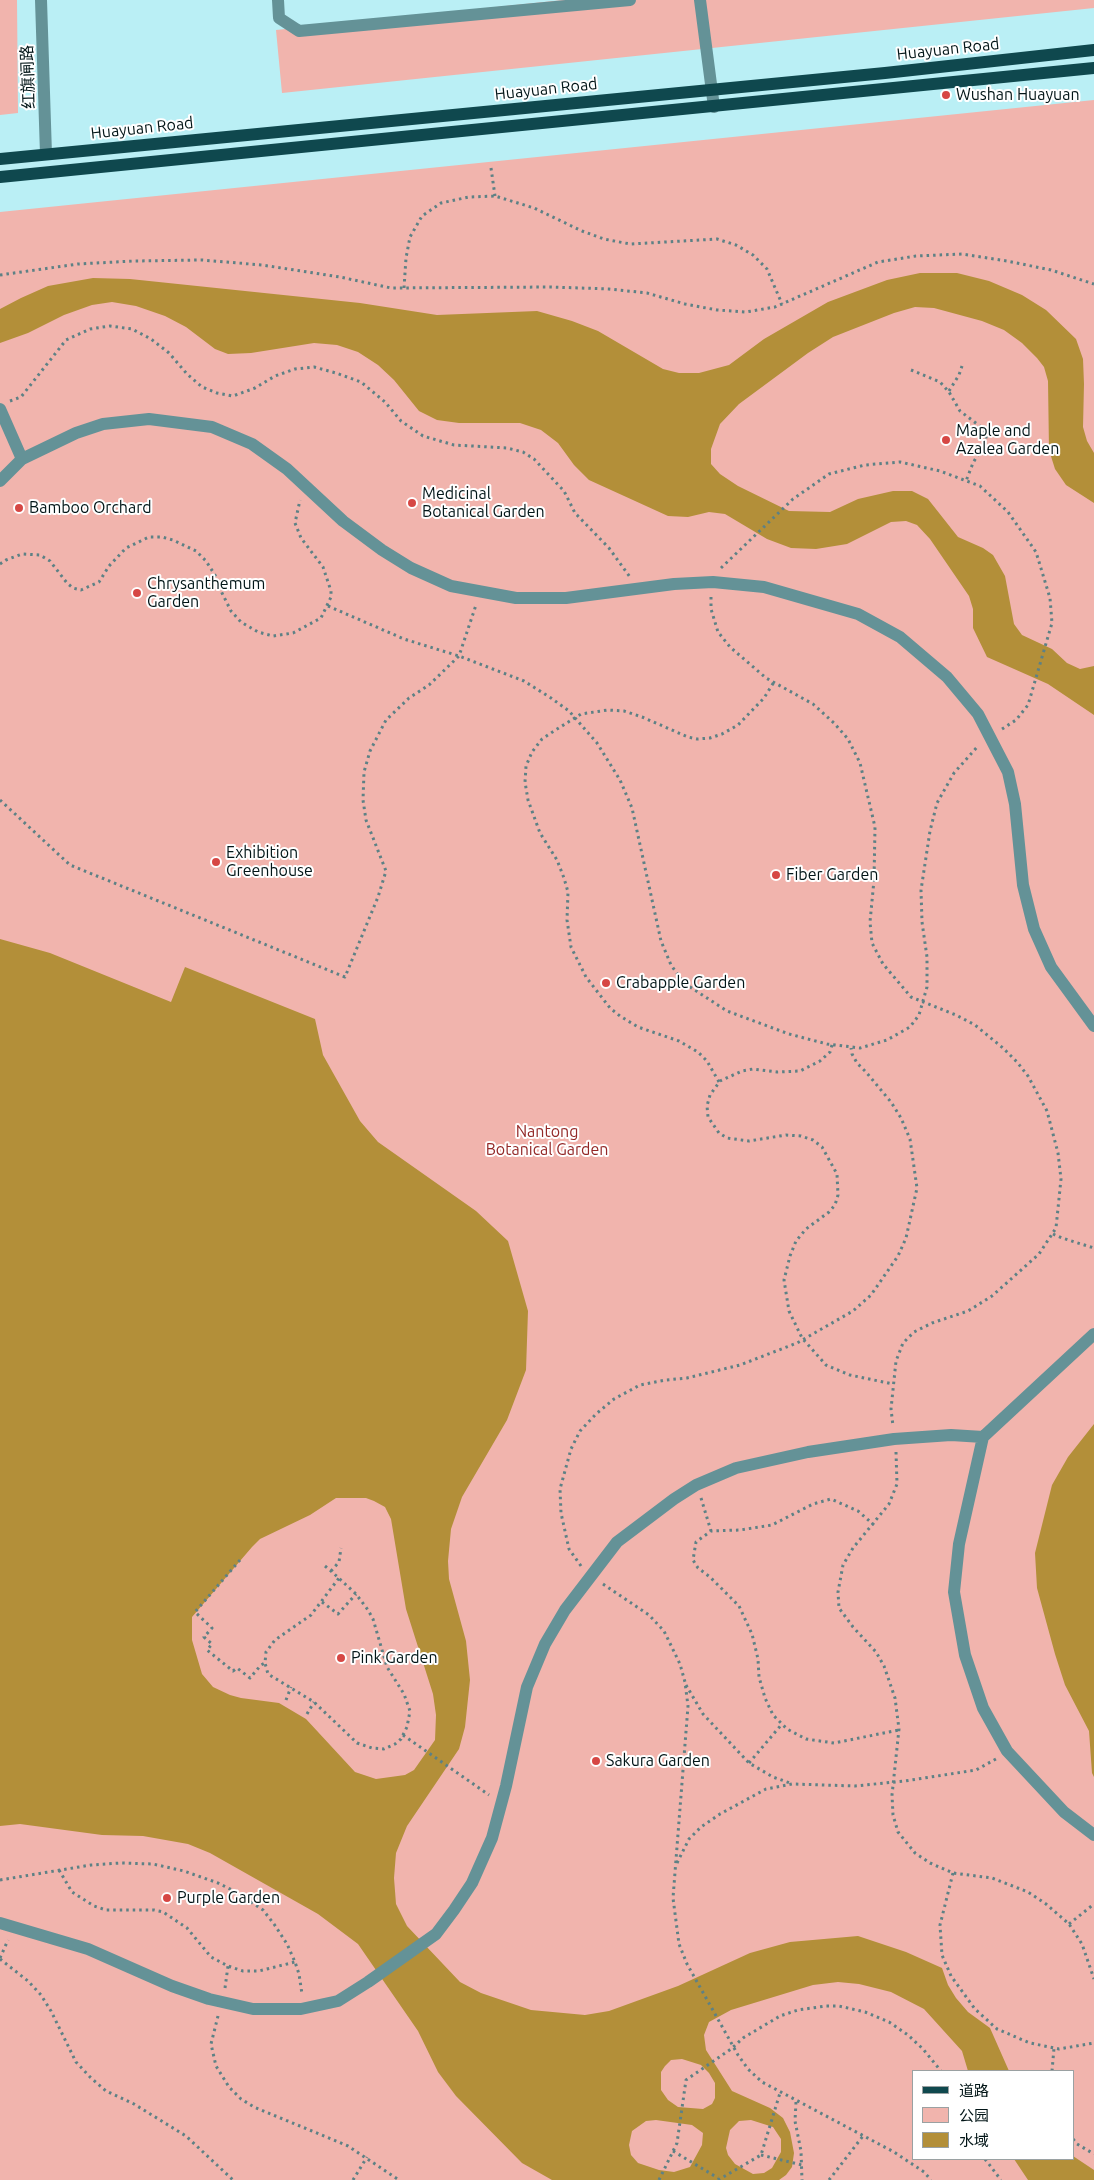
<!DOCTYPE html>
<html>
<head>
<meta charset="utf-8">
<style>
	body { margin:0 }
	#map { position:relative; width:1094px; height:2180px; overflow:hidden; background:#baeff5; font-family:Ubuntu,"Noto Sans SC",sans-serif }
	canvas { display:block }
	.legend { position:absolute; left:912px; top:2070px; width:162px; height:90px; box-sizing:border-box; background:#fff; border:1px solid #9aa1a2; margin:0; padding:6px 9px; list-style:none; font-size:15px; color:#021517 }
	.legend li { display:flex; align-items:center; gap:10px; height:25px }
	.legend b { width:25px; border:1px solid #9aa1a2 }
</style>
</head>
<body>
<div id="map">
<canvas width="1094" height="2180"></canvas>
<ul class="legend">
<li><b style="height:6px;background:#0f484e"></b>道路</li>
<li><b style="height:14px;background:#f1b4ad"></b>公园</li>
<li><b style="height:14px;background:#b38f39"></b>水域</li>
</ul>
</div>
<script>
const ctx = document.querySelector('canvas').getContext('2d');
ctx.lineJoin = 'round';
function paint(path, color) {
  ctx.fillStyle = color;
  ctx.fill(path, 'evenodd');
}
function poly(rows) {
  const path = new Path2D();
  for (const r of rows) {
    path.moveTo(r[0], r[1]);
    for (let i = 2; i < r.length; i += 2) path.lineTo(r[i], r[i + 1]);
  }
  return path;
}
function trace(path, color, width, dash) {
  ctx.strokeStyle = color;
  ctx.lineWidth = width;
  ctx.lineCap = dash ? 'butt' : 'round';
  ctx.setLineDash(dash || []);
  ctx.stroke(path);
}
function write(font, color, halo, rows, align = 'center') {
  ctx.font = font + ' Ubuntu,"Noto Sans SC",sans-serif';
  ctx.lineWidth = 4;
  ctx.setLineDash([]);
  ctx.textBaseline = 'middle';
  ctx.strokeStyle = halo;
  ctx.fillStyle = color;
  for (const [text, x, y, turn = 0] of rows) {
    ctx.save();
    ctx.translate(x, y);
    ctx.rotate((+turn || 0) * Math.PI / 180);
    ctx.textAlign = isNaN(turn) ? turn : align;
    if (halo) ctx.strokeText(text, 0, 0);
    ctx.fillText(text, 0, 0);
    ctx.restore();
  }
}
paint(poly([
	[0,0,17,0,18,113,0,115],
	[563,0,1094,0,1094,8,282,93,276,30],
	[1094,100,1094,2180,0,2180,0,212],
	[913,2071,1073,2071,1073,2159,913,2159]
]), '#f1b4ad');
paint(poly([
	[920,273,957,273,989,281,1022,295,1046,310,1076,339,1083,359,1084,384,1083,427,1087,441,1094,453,1094,503,1066,485,1055,469,1049,450,1048,381,1044,367,1037,358,1022,343,1004,330,982,321,934,308,915,307,894,313,833,337,808,353,739,404,720,424,711,449,711,464,720,474,738,486,789,511,830,512,858,499,893,491,912,491,928,499,958,537,983,548,993,555,1005,576,1014,624,1022,635,1052,649,1067,663,1080,669,1094,666,1094,715,1048,684,987,657,973,628,973,609,969,596,930,539,917,525,906,521,891,522,847,544,816,549,791,548,767,539,725,514,709,512,688,517,668,516,589,480,574,465,558,443,541,430,520,423,459,423,437,420,419,411,394,380,378,365,358,352,337,345,314,343,251,353,228,354,215,349,186,327,165,316,136,306,112,302,92,305,64,315,28,333,0,343,0,309,21,298,48,286,93,278,130,279,360,303,437,315,537,311,572,321,598,331,663,369,679,373,699,373,729,365,764,339,828,302,887,280],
	[0,939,50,953,171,1002,185,967,315,1019,323,1055,360,1121,378,1142,476,1211,508,1241,528,1311,526,1370,507,1420,462,1497,451,1529,448,1561,449,1579,466,1641,470,1680,465,1727,459,1749,407,1826,396,1853,394,1878,396,1904,407,1926,460,1982,481,1993,531,2010,585,2015,609,2011,678,1986,750,1953,790,1942,858,1936,906,1952,942,1968,948,1985,956,1998,968,2012,990,2028,1009,2071,968,2071,962,2051,924,2009,891,1992,859,1984,838,1982,813,1985,731,2010,709,2022,704,2035,706,2050,732,2091,770,2108,783,2118,790,2132,794,2153,792,2167,786,2175,779,2180,552,2180,522,2163,456,2096,438,2072,418,2031,358,1944,318,1914,210,1853,188,1844,143,1836,102,1835,20,1824,0,1826],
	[336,1498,366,1498,374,1501,385,1507,391,1519,406,1609,433,1694,436,1715,435,1740,414,1770,405,1775,376,1779,355,1772,306,1719,279,1703,241,1698,230,1695,213,1687,202,1674,192,1640,192,1617,252,1547,260,1539,310,1515],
	[682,2059,701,2065,709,2073,715,2083,715,2098,712,2104,703,2109,678,2107,668,2100,661,2090,661,2072,665,2066,671,2060],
	[656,2120,692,2125,703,2133,702,2145,690,2167,674,2172,659,2170,638,2163,631,2155,629,2145,632,2131,646,2121],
	[751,2120,773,2127,781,2139,781,2152,772,2168,764,2173,753,2174,735,2164,728,2155,726,2148,730,2130,739,2121],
	[1094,1424,1094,1777,1092,1773,1089,1731,1065,1685,1055,1654,1037,1588,1035,1553,1052,1485,1068,1457],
	[1073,2156,1094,2170,1094,2180,1028,2180,1014,2159,1073,2159]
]), '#b38f39');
trace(poly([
	[491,168,495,196],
	[0,275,78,264,134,261,202,260,262,265,340,277,391,288,551,287,609,289,647,293,685,304,717,310,746,312,775,307,878,262,916,256,962,254,1007,261,1051,270,1094,284],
	[404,288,406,258,410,237,422,216,441,203,469,197,495,196,534,208,582,231,604,239,630,244,717,239,736,245,753,255,767,269,782,304],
	[911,370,940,382,949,392,960,411,981,427,986,433,986,441,973,463,966,481],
	[949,391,959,375,962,366],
	[10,401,21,397,66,340,90,329,110,326,132,329,151,339,169,353,187,374,202,387,217,393,233,396,255,388,275,376,295,369,314,367,336,373,361,382,385,402,401,421,423,436,454,445,507,448,523,452,534,459,564,491,575,513,609,548,630,577],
	[0,564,6,560,22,554,40,555,50,561,67,583,73,588,81,590,99,582,109,566,126,548,149,537,162,537,173,540,196,551,206,561,215,575,220,589,231,611,241,622,258,632,273,636,293,633,321,618,331,597,331,591,323,567,301,538,295,523,300,500],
	[721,568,793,499,829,474,865,465,900,462,940,471,980,486,1008,512,1036,552,1050,598,1052,623,1028,705,1016,720,1002,729],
	[711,597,711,609,718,632,730,647,766,678,813,704,834,723,848,739,860,763,875,827,874,880,870,922,872,943,883,964,911,997,956,1015,975,1025,1003,1048,1017,1062,1028,1076,1047,1111,1058,1153,1061,1179,1056,1228,1039,1254,992,1296,968,1311,932,1323,914,1332,903,1343,896,1361,891,1409,893,1426],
	[328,606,404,639,459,656,524,681,551,698,569,711,597,743,620,780,632,808,661,941,671,965,684,983,727,1011,789,1034,827,1044,860,1048,887,1040,910,1027,919,1015,927,987,927,957,922,922,921,890,930,831,937,803,954,773,978,746],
	[0,800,70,865,345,977,378,897,386,871,366,820,363,800,364,772,370,751,386,720,409,698,429,685,459,656,476,605],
	[832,1045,830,1052,820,1061,800,1071,777,1072,753,1069,742,1071,720,1081,710,1095,707,1106,708,1117,719,1133,727,1138,749,1141,786,1135,801,1136,813,1140,822,1147,837,1174,838,1195,835,1205,829,1212,806,1229,796,1241,790,1256,784,1280,789,1311,802,1338,826,1365,850,1375,893,1384],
	[719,1082,707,1061,698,1052,679,1041,638,1027,620,1016,610,1008,586,977,571,947,567,920,568,892,564,878,557,860,540,833,528,800,525,782,526,766,532,752,542,739,554,731,581,714,608,710,624,711,642,717,688,737,697,739,710,738,722,734,738,725,764,698,774,682],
	[1053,1234,1062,1238,1094,1248],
	[896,1452,897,1484,889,1504,853,1548,843,1565,838,1592,839,1608,853,1627,876,1652,884,1666,895,1698,899,1729,892,1795,893,1815,898,1832,915,1853,930,1863,953,1873,992,1878,1028,1892,1046,1904,1069,1924,1082,1944,1094,1979],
	[701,1498,711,1531],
	[874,1525,858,1511,831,1499,813,1504,772,1525,740,1530,711,1531,696,1542,693,1560,698,1568,710,1577,739,1606,752,1634,758,1659,759,1677,765,1698,773,1715,787,1729,806,1739,834,1743,899,1730],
	[240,1560,195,1612,212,1628,204,1637,212,1644,207,1650,233,1671,237,1668,250,1678,261,1665,265,1663],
	[325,1566,331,1571,356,1594,368,1610,373,1619,387,1667,404,1694,410,1711,407,1727,401,1739,395,1744,384,1749,372,1748,357,1743,314,1702,268,1674,265,1663,266,1652,275,1640,311,1615,339,1578],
	[581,1566,569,1549,561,1513,560,1489,571,1449,580,1431,596,1414,614,1399,640,1385,666,1380,687,1378,740,1365,797,1343,853,1311,871,1295,898,1256,906,1238,917,1188,910,1139,901,1118,891,1102,866,1072,857,1063,852,1054,851,1048],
	[331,1571,339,1562,341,1548],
	[603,1584,649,1615,664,1631,680,1664,685,1682,688,1706,673,1898,679,1944,687,1964,738,2055,748,2069,762,2082,894,2152,924,2172,931,2180],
	[322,1602,338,1614,356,1594],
	[686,1685,703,1714,749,1763,773,1777,790,1783],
	[286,1700,291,1687],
	[307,1714,314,1702],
	[403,1735,489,1795],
	[749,1763,782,1724],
	[677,1863,689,1839,701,1827,720,1814,766,1789,792,1784,855,1786,905,1781,976,1770,996,1759],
	[59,1870,72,1892,94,1906,106,1910,154,1910,163,1912,187,1928,211,1957,228,1966,243,1971,259,1971,295,1962],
	[953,1873,940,1925,942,1955,951,1976,975,2009,997,2029,1030,2043,1059,2049,1094,2043],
	[0,1880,91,1865,121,1863,153,1864,184,1871,218,1883,236,1892,263,1910,274,1924,287,1944,295,1962,299,1974,302,1994],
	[1069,1924,1094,1904],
	[0,1958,8,1940],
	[0,1959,28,1981,41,1995,51,2011,76,2062,90,2077,106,2091,134,2104,186,2136,233,2180],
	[225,1988,228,1966],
	[218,2016,211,2044,216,2066,229,2087,241,2099,254,2107,348,2146,399,2180],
	[1052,2071,1054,2048],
	[796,2102,795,2121,801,2151,802,2180],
	[1073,2139,1077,2144,1094,2154],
	[673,2151,718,2178],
	[761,2155,802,2165],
	[985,2159,1001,2180],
	[353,2180,367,2157],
	[659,2180,677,2143,686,2080,731,2049,743,2038,780,2016,798,2010,826,2006,839,2006,865,2012,889,2022,908,2035,923,2049,941,2071],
	[718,2180,761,2155,780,2093],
	[829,2180,863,2136]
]), '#5d8185', 3, [2.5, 4]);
trace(poly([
	[41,0,46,154],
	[278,0,279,18,299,31,630,0],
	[700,0,714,107],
	[0,409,22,459],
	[0,481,22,459,76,433,103,424,149,419,212,427,252,444,287,469,343,521,382,550,411,568,451,586,516,598,566,598,674,584,713,582,764,587,858,614,900,637,947,677,978,714,1008,772,1015,804,1023,885,1034,929,1051,967,1094,1026],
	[1094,1334,983,1437,959,1544,954,1592,965,1655,983,1708,1007,1751,1064,1812,1094,1835],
	[0,1923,88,1949,172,1986,209,1999,253,2009,301,2009,338,2001,368,1982,436,1934,454,1910,472,1883,492,1838,506,1786,527,1687,545,1644,565,1610,617,1542,674,1499,696,1485,736,1468,808,1452,894,1439,951,1435,983,1437]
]), '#649297', 12);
trace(poly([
	[0,159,885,73,1094,50],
	[0,177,1094,68]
]), '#0f484e', 12);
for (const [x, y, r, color] of [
	[946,95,5,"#d64744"],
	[946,440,5,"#d64744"],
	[412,503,5,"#d64744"],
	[19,508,5,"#d64744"],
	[137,593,5,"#d64744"],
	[216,862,5,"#d64744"],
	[776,875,5,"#d64744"],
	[606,983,5,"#d64744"],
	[341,1658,5,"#d64744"],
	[596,1761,5,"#d64744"],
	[167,1898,5,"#d64744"]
]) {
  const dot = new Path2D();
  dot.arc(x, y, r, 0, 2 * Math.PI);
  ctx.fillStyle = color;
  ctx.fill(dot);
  trace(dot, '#fff', 2);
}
write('16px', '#021517', '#fff', [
	["Huayuan Road",948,49,-6],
	["红旗闸路",28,77,-92],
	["Huayuan Road",546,89,-6],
	["Huayuan Road",142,128,-6]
]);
write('16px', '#021517', '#fff', [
	["Wushan Huayuan",956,95],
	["Maple and",956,431],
	["Azalea Garden",956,449],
	["Medicinal",422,494],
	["Botanical Garden",422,512],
	["Bamboo Orchard",29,508],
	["Chrysanthemum",147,584],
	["Garden",147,602],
	["Exhibition",226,853],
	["Greenhouse",226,871],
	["Fiber Garden",786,875],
	["Crabapple Garden",616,983],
	["Pink Garden",351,1658],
	["Sakura Garden",606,1761],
	["Purple Garden",177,1898]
], 'left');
write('16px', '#932827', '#fff', [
	["Nantong",547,1132],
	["Botanical Garden",547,1150]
]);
</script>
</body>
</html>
